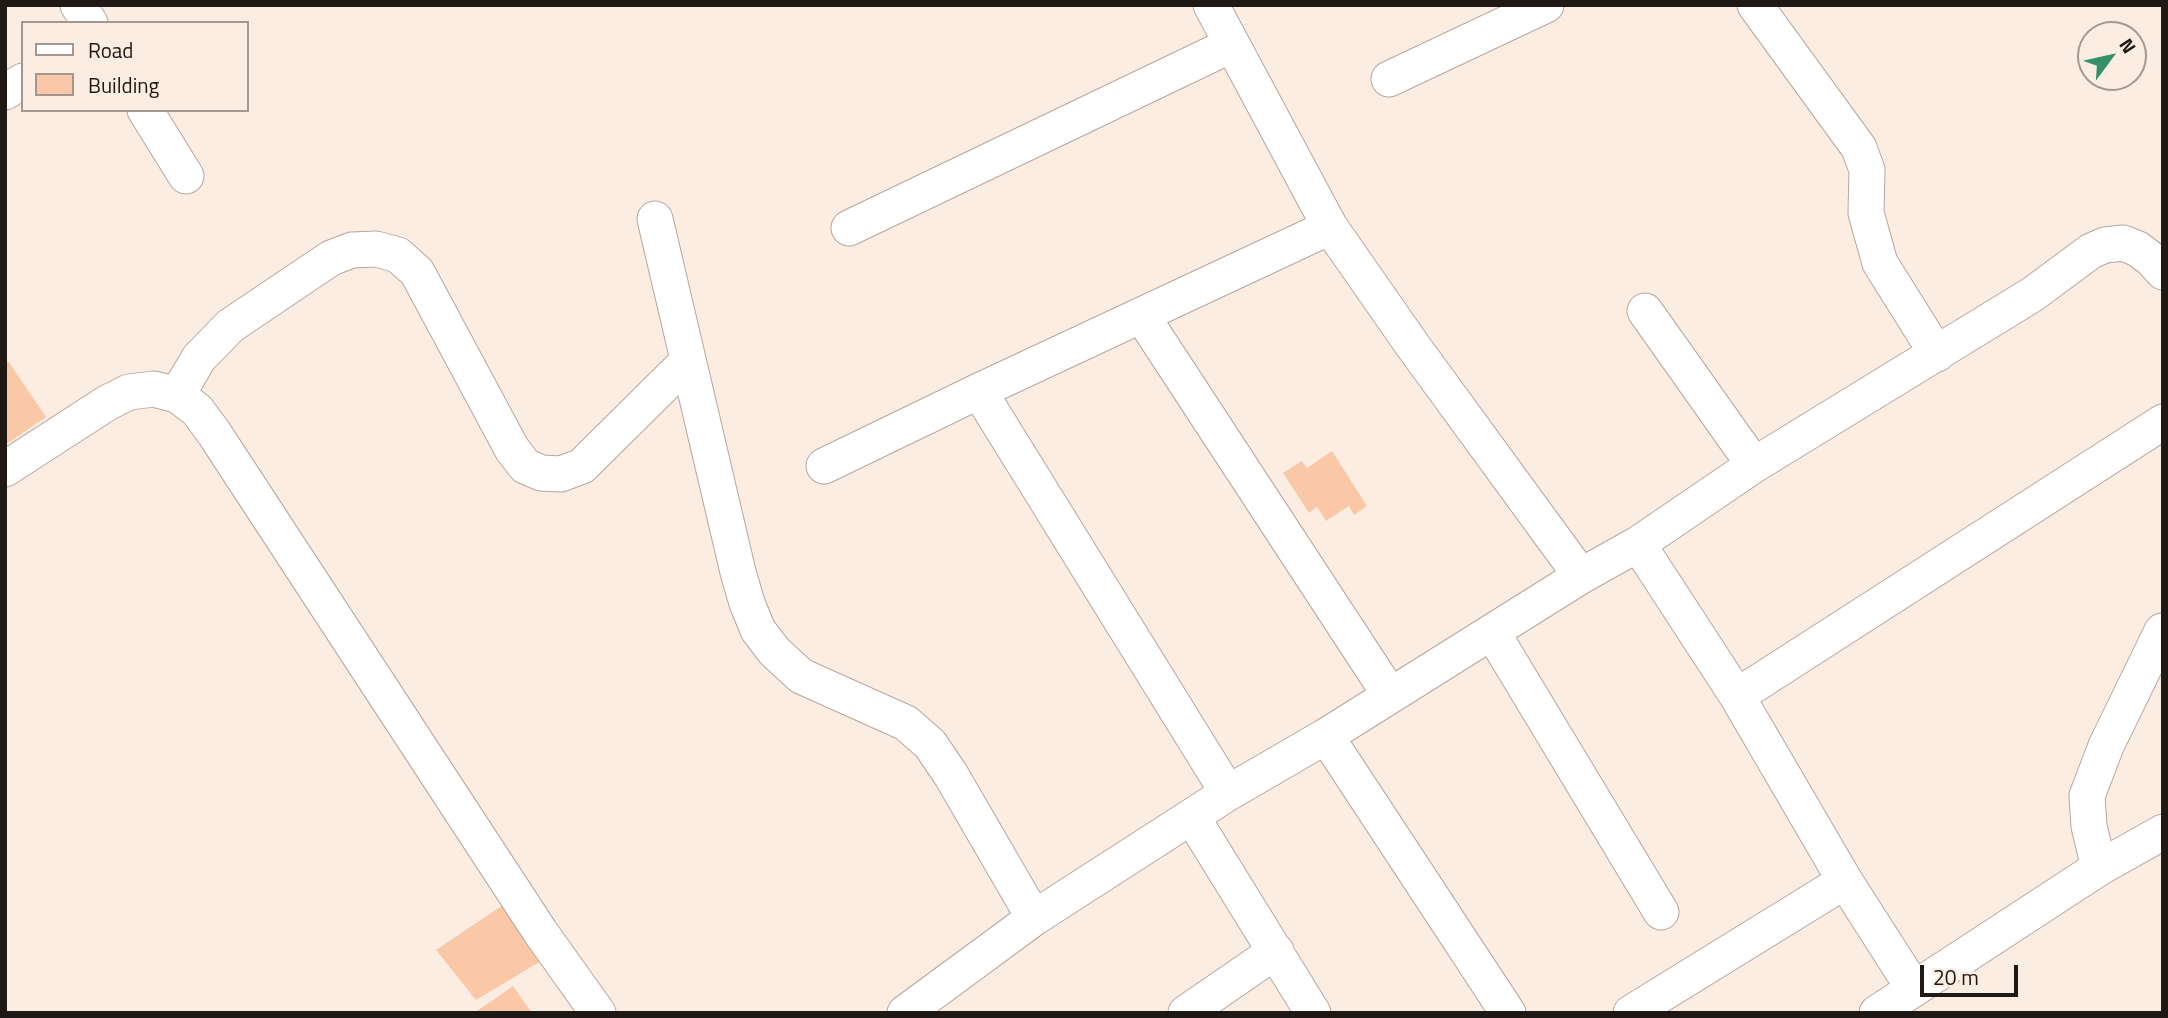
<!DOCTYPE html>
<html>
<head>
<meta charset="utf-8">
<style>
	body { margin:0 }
	#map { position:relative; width:2168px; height:1018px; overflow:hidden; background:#fcede3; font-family:"Titillium Web",sans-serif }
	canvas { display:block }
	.frame { position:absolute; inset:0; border:7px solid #1e1915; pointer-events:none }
	.legend { position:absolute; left:21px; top:21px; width:228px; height:91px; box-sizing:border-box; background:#fcede3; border:2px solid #a39891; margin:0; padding:9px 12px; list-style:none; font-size:21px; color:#1e1915 }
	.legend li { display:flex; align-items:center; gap:14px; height:35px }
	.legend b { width:35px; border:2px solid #a39891 }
	.north { position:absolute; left:2077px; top:21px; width:70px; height:70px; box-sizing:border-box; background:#fcede3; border:2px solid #a39891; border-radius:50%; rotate:57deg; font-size:19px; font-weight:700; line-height:28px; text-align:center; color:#1e1915 }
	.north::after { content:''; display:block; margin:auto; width:24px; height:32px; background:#359169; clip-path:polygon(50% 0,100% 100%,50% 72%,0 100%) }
	.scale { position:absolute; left:1920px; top:965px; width:98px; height:32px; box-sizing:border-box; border:4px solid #1e1915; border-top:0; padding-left:9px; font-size:21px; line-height:24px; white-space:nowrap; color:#1e1915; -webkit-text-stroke:5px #fcede3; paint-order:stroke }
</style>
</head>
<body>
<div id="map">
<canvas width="2168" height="1018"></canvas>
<div class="frame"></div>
<ul class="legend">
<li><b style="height:9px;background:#fff"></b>Road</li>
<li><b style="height:19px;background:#fac8a6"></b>Building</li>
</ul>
<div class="north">N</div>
<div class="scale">20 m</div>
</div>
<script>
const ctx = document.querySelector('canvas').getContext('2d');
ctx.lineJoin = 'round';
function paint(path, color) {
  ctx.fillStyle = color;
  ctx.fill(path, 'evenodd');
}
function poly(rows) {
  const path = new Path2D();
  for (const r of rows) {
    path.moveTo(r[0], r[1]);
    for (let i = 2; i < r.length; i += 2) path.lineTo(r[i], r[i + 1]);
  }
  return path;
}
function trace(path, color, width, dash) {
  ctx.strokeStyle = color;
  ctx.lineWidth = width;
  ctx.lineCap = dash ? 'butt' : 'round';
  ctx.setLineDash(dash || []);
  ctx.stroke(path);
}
paint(poly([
	[8,361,46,417,5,445,5,363],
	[1332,451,1367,506,1354,515,1349,506,1326,521,1317,507,1309,513,1283,473,1302,461,1307,468],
	[503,905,541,961,476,1000,436,950],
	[513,986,532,1013,474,1013]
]), '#fac8a6');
const minor = poly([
	[78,5,90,23],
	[1211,5,1330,227,1413,346,1581,576],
	[1755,5,1859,148,1867,170,1866,213,1880,263,1937,354],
	[1389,79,1546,5],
	[5,92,23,81],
	[145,110,186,176],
	[655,219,738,572,747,603,758,630,774,651,801,676,906,723,930,744,951,775,1034,918],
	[849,228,1231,45],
	[1645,311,1754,465],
	[1142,316,1390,695],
	[979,391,1228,793],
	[177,395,199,358,230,326,331,258,352,250,376,249,398,255,417,272,512,449,525,466,541,473,561,474,582,466,688,361],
	[824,466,979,391,1330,227],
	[5,469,107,403,129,392,154,389,177,395,197,410,214,433,541,933,598,1013],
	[1638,544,1737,696,1845,881,1914,989],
	[1492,632,1661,912],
	[1737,696,2163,422],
	[1326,736,1508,1013],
	[1192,817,1313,1013],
	[2099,868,2089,826,2087,796,2106,746,2162,631],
	[905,1013,1034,918,1228,793,1326,736,1581,576,1638,544,1754,465,2033,294,2091,251,2105,245,2123,243,2138,249,2151,259,2163,272],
	[1186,1013,1276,951],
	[1631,1013,1845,881],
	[1877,1013,2099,868,2163,832]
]);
trace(minor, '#b5a79d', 37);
trace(minor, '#fff', 35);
</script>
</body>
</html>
